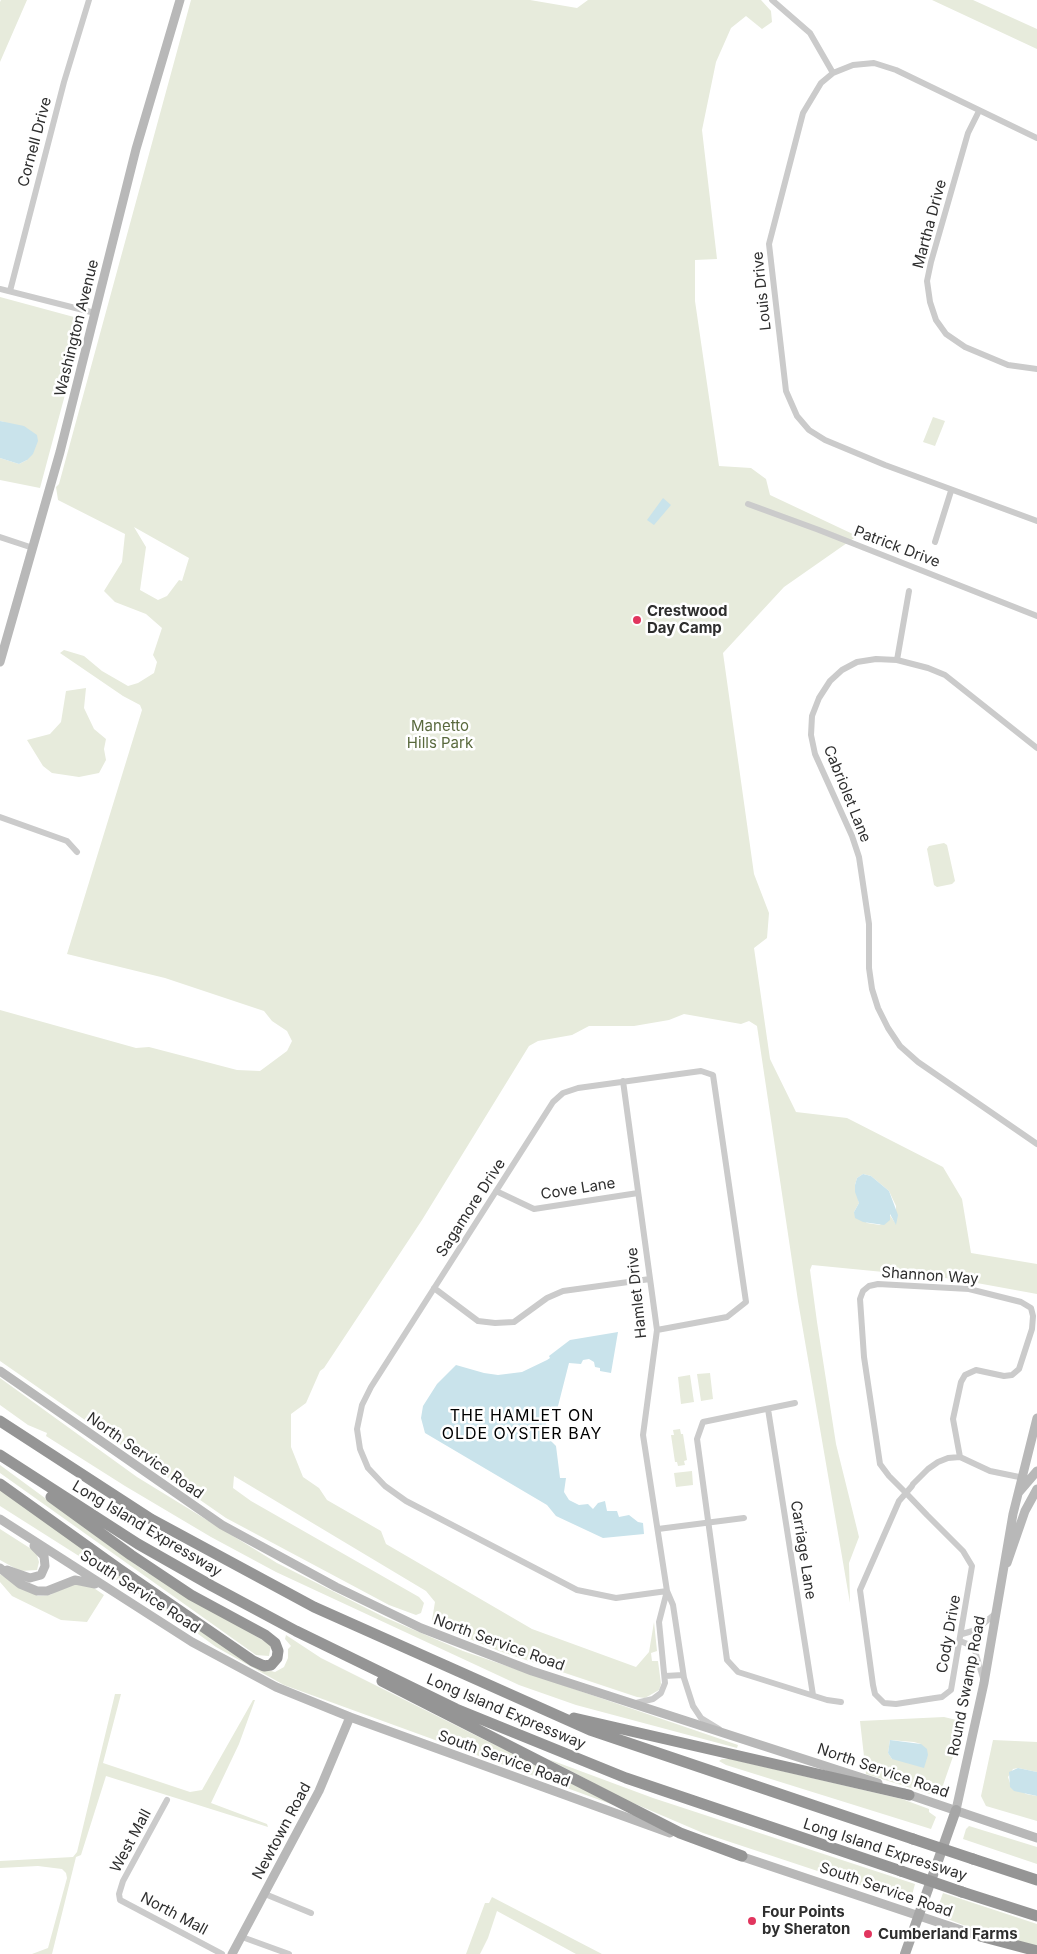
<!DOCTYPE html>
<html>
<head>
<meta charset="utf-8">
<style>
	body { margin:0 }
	canvas { display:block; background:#fff }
</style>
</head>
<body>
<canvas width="1037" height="1954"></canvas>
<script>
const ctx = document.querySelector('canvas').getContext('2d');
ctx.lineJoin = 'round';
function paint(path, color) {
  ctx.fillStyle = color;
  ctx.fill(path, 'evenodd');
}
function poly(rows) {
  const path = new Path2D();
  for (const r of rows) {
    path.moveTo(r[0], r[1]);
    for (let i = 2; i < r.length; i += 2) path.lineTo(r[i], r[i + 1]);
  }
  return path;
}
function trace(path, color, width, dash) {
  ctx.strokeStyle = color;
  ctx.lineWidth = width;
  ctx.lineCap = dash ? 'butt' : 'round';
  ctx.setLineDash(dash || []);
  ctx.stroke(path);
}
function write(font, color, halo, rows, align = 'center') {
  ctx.font = font + ' Inter,sans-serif';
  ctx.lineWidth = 5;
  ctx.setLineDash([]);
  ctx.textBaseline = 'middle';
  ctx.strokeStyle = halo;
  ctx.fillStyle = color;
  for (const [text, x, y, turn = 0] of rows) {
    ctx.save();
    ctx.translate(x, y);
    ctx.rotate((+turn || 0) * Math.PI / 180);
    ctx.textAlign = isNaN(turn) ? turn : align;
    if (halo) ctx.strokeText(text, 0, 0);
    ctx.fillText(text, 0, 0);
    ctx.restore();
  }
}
paint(poly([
	[1,0,27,0,0,62,0,2],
	[191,0,530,0,577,8,588,0,761,0,771,11,772,22,762,29,746,16,731,28,716,62,702,130,717,259,695,260,695,301,719,466,751,468,766,479,770,495,857,536,784,587,723,653,754,874,769,913,767,938,754,948,770,1059,796,1112,847,1118,943,1167,962,1199,971,1253,1037,1264,1037,1294,955,1279,812,1265,810,1270,817,1322,836,1444,859,1537,849,1563,850,1603,798,1301,757,1026,749,1021,741,1024,684,1014,669,1020,634,1026,589,1026,572,1035,538,1041,529,1046,422,1220,324,1368,320,1371,306,1403,291,1414,291,1447,303,1477,319,1488,327,1500,381,1531,386,1544,532,1629,636,1667,649,1652,654,1622,657,1651,651,1653,652,1661,658,1661,661,1684,659,1690,645,1698,637,1697,499,1651,435,1625,432,1620,435,1602,426,1591,234,1476,233,1488,251,1501,419,1597,424,1603,421,1613,416,1615,389,1605,226,1518,0,1361,0,1010,136,1048,149,1047,237,1070,260,1071,287,1051,292,1041,287,1031,272,1021,264,1011,165,978,67,954,142,710,140,705,123,696,60,653,64,650,84,656,102,671,128,686,138,683,154,673,157,662,153,655,162,628,146,614,115,602,104,591,122,562,125,534,58,500,56,487,59,484],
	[134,527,189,558,182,581,179,580,167,596,158,600,140,590,146,547],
	[863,1174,871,1176,889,1191,896,1206,896,1224,889,1214,880,1225,867,1223,854,1212,859,1203,855,1185,857,1178],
	[932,0,973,0,1037,29,1037,49],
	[0,297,85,320,40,488,0,480,0,458,19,464,27,460,4,422,0,421],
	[933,417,945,421,935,446,923,442],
	[86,688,84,708,94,729,106,739,104,749,106,760,99,773,79,777,52,773,43,766,27,740,50,734,61,722,66,691],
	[944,843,947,845,955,881,952,884,937,887,934,885,927,849,929,846],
	[710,1373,713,1399,701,1401,697,1374],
	[690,1375,694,1402,681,1404,678,1377],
	[0,1378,137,1477,277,1563,384,1617,463,1651,738,1745,737,1748,576,1705,519,1685,276,1572,211,1537,125,1486,46,1436,47,1433,28,1425,0,1405],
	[680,1429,681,1434,683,1434,687,1460,684,1461,685,1465,678,1466,677,1462,675,1462,671,1435,674,1435,673,1430],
	[0,1465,143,1570,271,1645,269,1656,256,1655,0,1473],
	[692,1471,693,1485,676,1487,674,1473],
	[0,1488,258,1668,275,1672,284,1667,288,1658,288,1649,291,1646,285,1639,286,1635,321,1658,619,1807,284,1685,216,1647,172,1615,0,1506],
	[0,1529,36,1552,39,1562,37,1570,20,1571,0,1560],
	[0,1574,38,1596,50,1595,73,1583,91,1586,104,1595,87,1622,61,1620,12,1596,0,1582],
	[115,1694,121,1694,103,1763,190,1792,202,1790,253,1700,255,1700,239,1744,211,1803,267,1824,268,1827,106,1776,81,1855,76,1857,52,1954,32,1954,48,1948,67,1878,66,1873,62,1869,38,1866,0,1868,0,1861,73,1857,77,1852],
	[944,1717,965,1722,941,1791,933,1795,866,1774,860,1721],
	[890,1740,914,1742,921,1744,892,1759,888,1753],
	[993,1740,1037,1742,1037,1772,1018,1768,1013,1769,1008,1777,1010,1783,1026,1794,1037,1796,1037,1821,986,1806,981,1796],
	[548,1759,653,1798,915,1884,912,1895,910,1897,896,1897,703,1833,626,1800],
	[722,1759,730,1759,902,1799,929,1809,929,1812,936,1817,931,1829,726,1765,719,1761],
	[969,1826,1037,1847,1037,1864,963,1839,966,1829],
	[943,1893,1037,1924,1037,1947,981,1932,945,1918,946,1916,939,1911,938,1907],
	[492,1897,602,1954,576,1954,497,1911,488,1938,480,1954,466,1954,485,1903,489,1903]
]), '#e7ebdc');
paint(poly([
	[0,421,24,426,37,435,38,441,33,454,27,460,19,464,0,458],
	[663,498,671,505,654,525,647,520],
	[863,1174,871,1176,889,1191,898,1215,896,1225,890,1214,890,1220,884,1225,863,1222,855,1218,854,1212,859,1203,855,1192,855,1185,857,1178],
	[618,1332,611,1373,600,1371,600,1368,595,1367,594,1362,589,1359,583,1360,581,1364,569,1363,557,1410,550,1414,546,1423,548,1438,556,1446,560,1478,566,1478,564,1492,569,1500,579,1505,588,1504,593,1509,598,1503,605,1501,607,1511,617,1511,619,1517,629,1515,638,1522,643,1523,644,1534,603,1538,556,1516,547,1505,425,1433,421,1418,423,1406,437,1384,456,1365,484,1373,498,1375,522,1372,547,1360,550,1358,549,1356,570,1340],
	[890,1740,921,1744,927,1749,928,1755,924,1768,892,1759,888,1753],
	[1018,1768,1037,1772,1037,1796,1014,1791,1010,1787,1009,1772]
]), '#c9e3eb');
trace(poly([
	[772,0,810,33,833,73],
	[979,111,968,133,931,262,927,281,930,302,936,320,946,334,965,347,1008,365,1037,369],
	[1037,138,896,70,874,63,853,65,833,73,821,83,803,113,769,244,786,391,797,416,809,430,825,440,885,465,1037,521],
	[0,289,95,313],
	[10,291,64,82,89,0],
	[748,504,819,530,1037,616],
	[0,537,33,548],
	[935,542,951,491],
	[897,660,909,591],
	[1037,748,945,675,928,668,897,660,876,659,857,662,842,670,830,681,819,698,812,716,811,735,815,754,852,836,859,857,869,924,869,968,872,989,878,1008,888,1028,900,1046,918,1062,1037,1144],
	[0,817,67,841,77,852],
	[623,1081,657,1330,643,1435,667,1591,673,1605,684,1678,693,1706,701,1718,719,1729],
	[496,1191,534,1209,638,1193],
	[434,1288,478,1321,495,1323,514,1322,547,1298,563,1291,650,1279],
	[657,1330,727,1317,746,1302,713,1075,701,1071,578,1088,563,1093,553,1102,371,1387,362,1405,357,1429,360,1449,368,1468,385,1486,406,1501,577,1590,616,1598,667,1591],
	[795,1403,703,1422,697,1439,727,1660,738,1672,827,1700,841,1702],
	[768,1409,813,1695],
	[960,1457,953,1419,961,1382,965,1375,976,1370,1004,1376,1012,1375,1019,1369,1032,1329,1033,1316,1031,1308,1021,1302,969,1289,878,1284,869,1286,863,1291,860,1299,864,1357,880,1464,889,1476,906,1493,927,1515,963,1551,972,1566,951,1690,942,1697,935,1698,896,1704,884,1703,875,1694,873,1685,860,1590,899,1501,906,1493,912,1486,913,1484,928,1469,938,1462,948,1458,960,1457,990,1471,1024,1478],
	[658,1529,744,1518],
	[962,1634,976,1630,996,1613],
	[960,1641,970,1645,975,1651,983,1678],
	[665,1676,683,1675],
	[636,1703,653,1699,661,1693,665,1683,659,1622,667,1591],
	[167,1800,123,1881,119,1894,120,1900,222,1954],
	[265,1894,311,1913],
	[242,1937,289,1954]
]), '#cbcbcb', 6);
trace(poly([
	[0,662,60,452,136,149,180,0],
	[0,1371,222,1525,336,1587,421,1628,532,1671,878,1783],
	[1019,1492,1037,1471],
	[0,1519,192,1642,276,1687,350,1717,670,1833],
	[1007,1563,1025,1511,1037,1489],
	[0,1568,20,1584,37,1591,47,1591,75,1580,95,1584],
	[7,1570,30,1578,41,1575,45,1566,44,1556,34,1546],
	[904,1793,1037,1838],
	[956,1810,984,1683,1013,1514,1037,1418],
	[737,1855,985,1938],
	[232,1954,319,1791,350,1717]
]), '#b8b8b8', 9);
trace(poly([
	[905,1954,956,1810]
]), '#a6a6a6', 10);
trace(poly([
	[0,1421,151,1519,314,1607,590,1730,913,1839],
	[0,1455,138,1544,212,1586,296,1631,456,1709,626,1778,901,1871],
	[0,1484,119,1569,253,1661,264,1666,271,1665,277,1658,278,1651,275,1643,265,1635,191,1595,131,1555,51,1497],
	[382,1681,680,1833,742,1856],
	[574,1718,909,1795],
	[973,1859,1037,1880],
	[962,1892,1037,1916],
	[980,1936,1037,1951]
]), '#959595', 11);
trace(poly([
	[913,1839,973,1859],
	[901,1871,962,1892]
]), '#959595', 11);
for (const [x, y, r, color] of [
	[637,620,5,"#e1355e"],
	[752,1921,5,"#e1355e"],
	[868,1934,5,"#e1355e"]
]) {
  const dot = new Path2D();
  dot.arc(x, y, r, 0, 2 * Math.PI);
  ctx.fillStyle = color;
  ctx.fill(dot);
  trace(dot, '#fff', 2);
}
write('15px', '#2e2e2e', '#fff', [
	["Cornell Drive",35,142,-75],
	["Martha Drive",930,224,-75],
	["Louis Drive",762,291,-96],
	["Washington Avenue",77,328,-76],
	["Patrick Drive",897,547,21],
	["Cabriolet Lane",847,794,68],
	["Cove Lane",578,1189,-9],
	["Sagamore Drive",471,1208,-57],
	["Shannon Way",930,1276,4],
	["Hamlet Drive",637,1293,-96],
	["North Service Road",145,1456,35],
	["Long Island Expressway",147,1529,31],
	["Carriage Lane",803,1550,81],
	["South Service Road",140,1592,33],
	["Cody Drive",949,1634,-80],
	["North Service Road",499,1643,20],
	["Round Swamp Road",967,1686,-79],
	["Long Island Expressway",506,1712,23],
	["South Service Road",504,1759,20],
	["North Service Road",883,1771,19],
	["Newtown Road",282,1831,-62],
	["West Mall",131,1841,-62],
	["Long Island Expressway",885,1850,18],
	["South Service Road",886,1890,19],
	["North Mall",174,1914,28]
]);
write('bold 15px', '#2e2e2e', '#fff', [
	["Crestwood",647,611],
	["Day Camp",647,628],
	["Four Points",762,1912],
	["by Sheraton",762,1929],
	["Cumberland Farms",878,1934]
], 'left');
write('15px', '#59693d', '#fff', [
	["Manetto",440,726],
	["Hills Park",440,743]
]);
ctx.letterSpacing = '1px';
write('16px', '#000', '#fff', [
	["THE HAMLET ON",522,1416],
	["OLDE OYSTER BAY",522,1434]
]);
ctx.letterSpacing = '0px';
</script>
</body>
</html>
